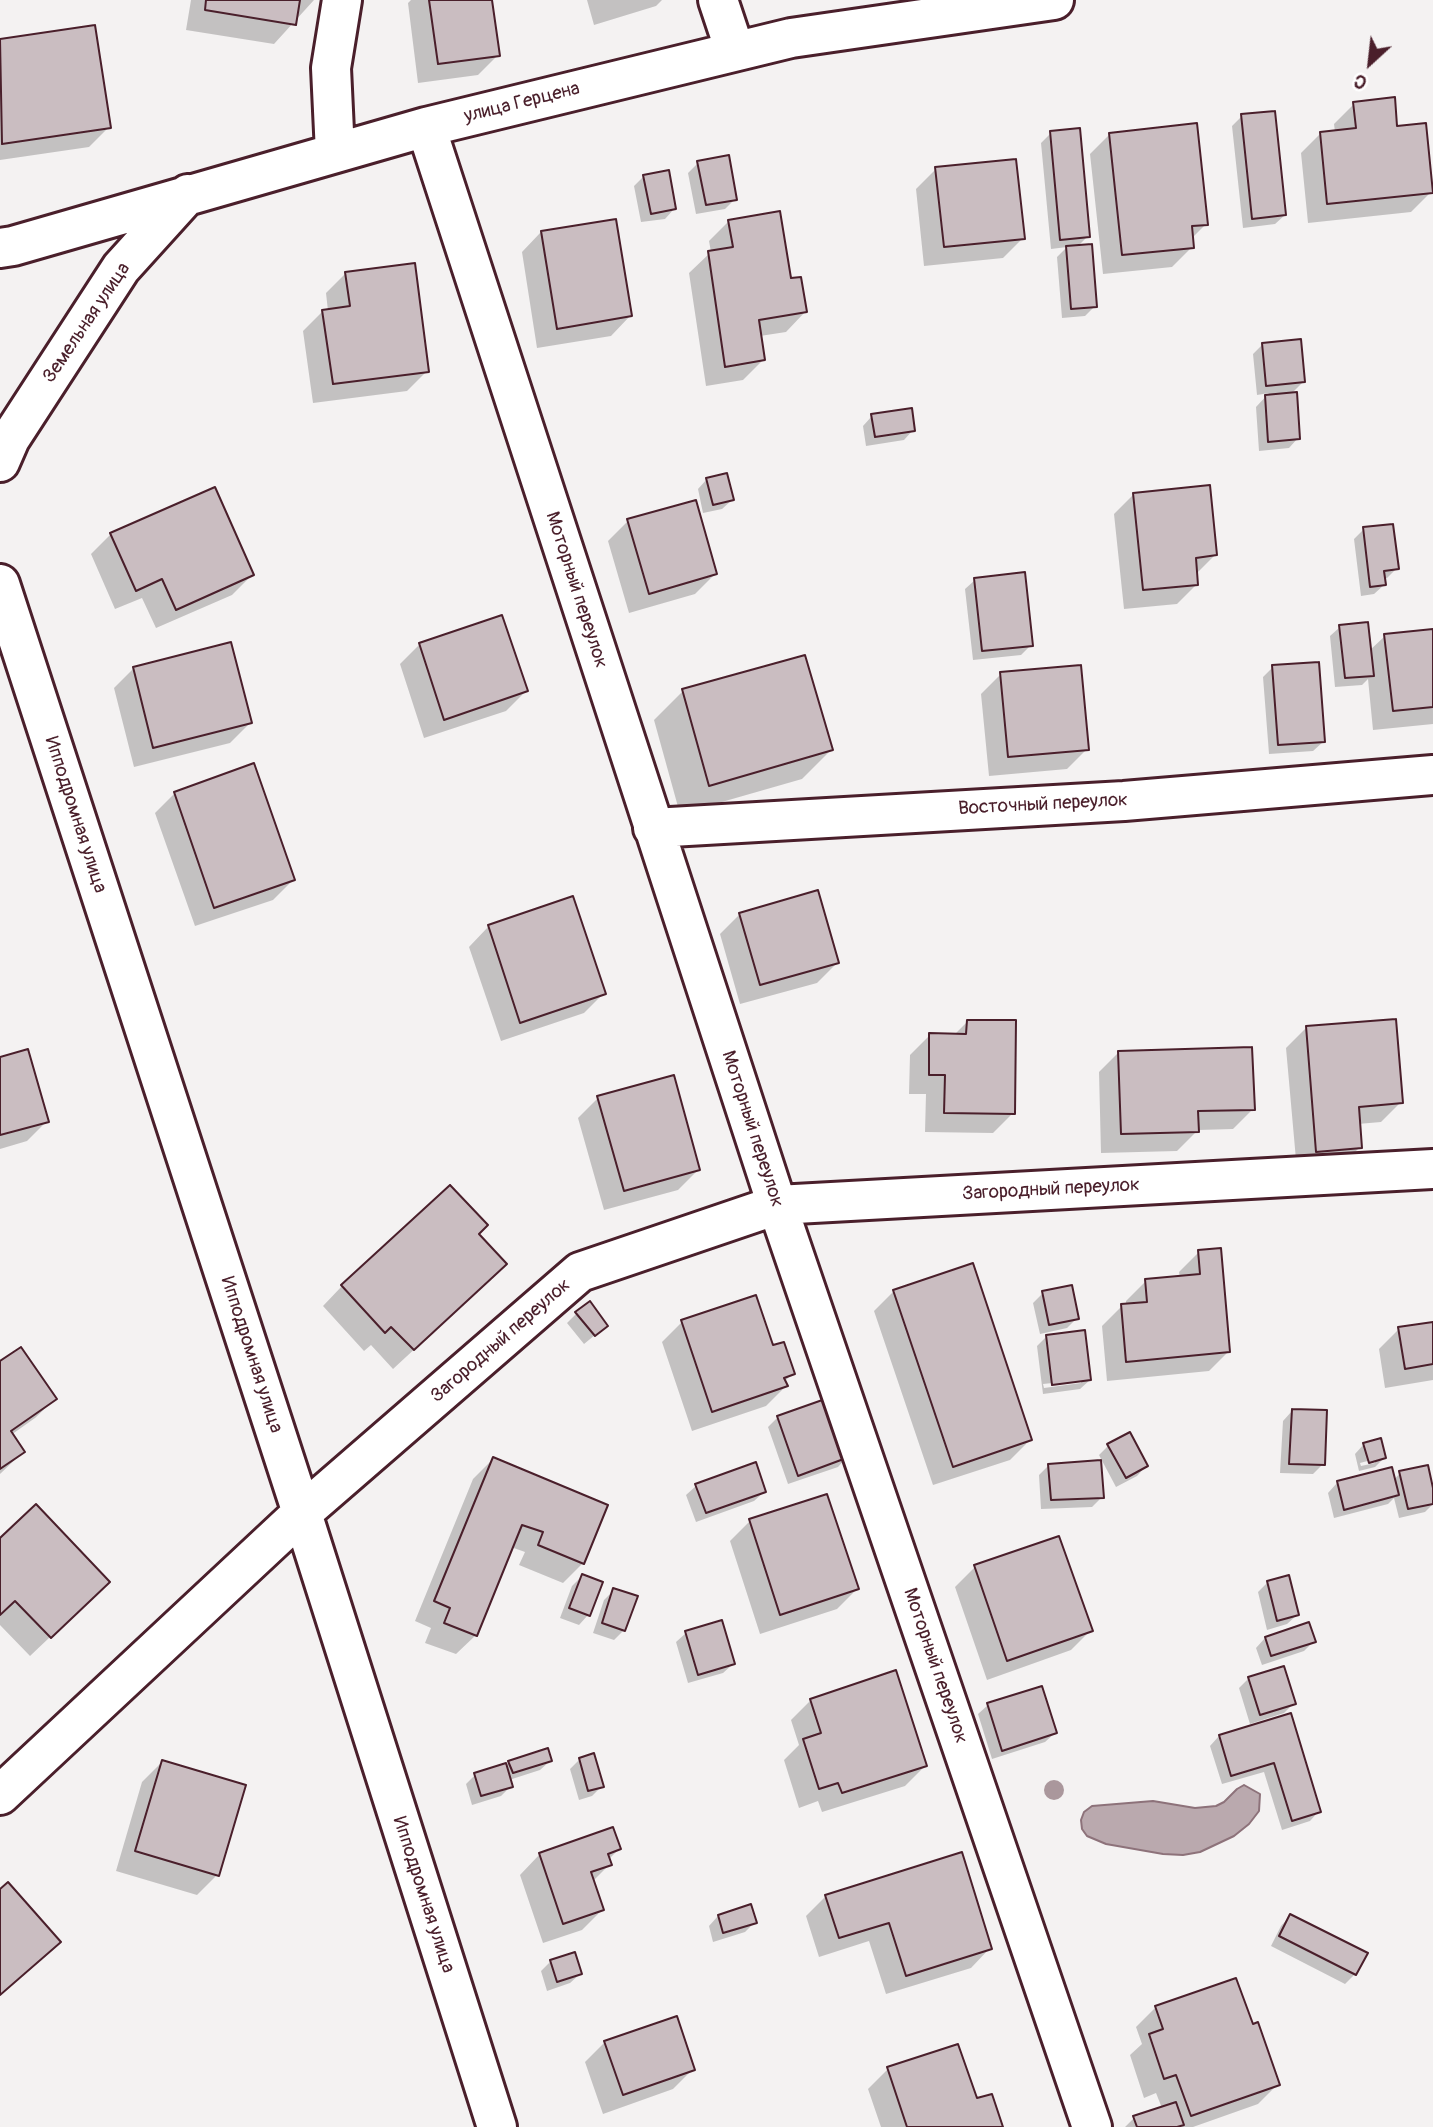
<!DOCTYPE html>
<html>
<head>
<meta charset="utf-8">
<style>
	body { margin:0 }
	#map { position:relative; width:1433px; height:2127px; overflow:hidden; background:#f4f2f2; font-family:Pangolin,sans-serif }
	canvas { display:block }
	.north { position:absolute; left:1335px; top:28px; width:70px; height:70px; -webkit-text-stroke:5px #fff; paint-order:stroke; rotate:207deg; font-size:19px; font-weight:700; line-height:28px; text-align:center; color:#4a1f2b }
	.north::after { content:''; display:block; margin:auto; width:24px; height:32px; background:#4a1f2b; clip-path:polygon(50% 0,100% 100%,50% 72%,0 100%) }
</style>
</head>
<body>
<div id="map">
<canvas width="1433" height="2127"></canvas>
<div class="north">С</div>
</div>
<script>
const ctx = document.querySelector('canvas').getContext('2d');
ctx.lineJoin = 'round';
function paint(path, color) {
  ctx.fillStyle = color;
  ctx.fill(path, 'evenodd');
}
function poly(rows) {
  const path = new Path2D();
  for (const r of rows) {
    path.moveTo(r[0], r[1]);
    for (let i = 2; i < r.length; i += 2) path.lineTo(r[i], r[i + 1]);
  }
  return path;
}
function trace(path, color, width, dash) {
  ctx.strokeStyle = color;
  ctx.lineWidth = width;
  ctx.lineCap = dash ? 'butt' : 'round';
  ctx.setLineDash(dash || []);
  ctx.stroke(path);
}
function write(font, color, halo, rows, align = 'center') {
  ctx.font = font + ' Pangolin,sans-serif';
  ctx.lineWidth = 5;
  ctx.setLineDash([]);
  ctx.textBaseline = 'middle';
  ctx.strokeStyle = halo;
  ctx.fillStyle = color;
  for (const [text, x, y, turn = 0] of rows) {
    ctx.save();
    ctx.translate(x, y);
    ctx.rotate((+turn || 0) * Math.PI / 180);
    ctx.textAlign = isNaN(turn) ? turn : align;
    if (halo) ctx.strokeText(text, 0, 0);
    ctx.fillText(text, 0, 0);
    ctx.restore();
  }
}
const water = poly([
	[1244,1785,1260,1794,1259,1811,1249,1824,1234,1836,1200,1852,1183,1855,1163,1854,1106,1844,1087,1836,1082,1829,1081,1820,1084,1812,1092,1806,1153,1801,1195,1808,1216,1806,1224,1802,1237,1789,1244,1785]
]);
paint(water, '#baa9ae');
trace(water, '#8d727a', 2);
paint(poly([
	[191,0,314,0,274,44,186,30],
	[411,0,491,0,498,55,478,75,418,83,408,3],
	[587,0,662,0,656,6,594,25],
	[94,27,109,127,89,147,0,160,0,41],
	[1354,104,1396,128,1431,192,1411,212,1308,223,1301,153,1321,133,1335,132,1334,124],
	[1242,116,1285,215,1275,224,1243,228,1232,126],
	[1051,133,1088,236,1077,247,1095,306,1085,316,1062,318,1057,257,1067,247,1051,249,1041,143],
	[1110,134,1206,224,1191,239,1192,247,1172,267,1103,274,1090,154],
	[698,163,735,199,725,209,696,214,688,173],
	[936,169,1023,238,1003,258,924,266,916,189],
	[644,176,674,209,665,219,641,222,634,186],
	[729,221,789,280,805,312,786,332,760,336,763,360,743,380,706,386,689,273,711,252,709,241],
	[541,232,630,316,611,336,537,348,522,252],
	[346,273,427,371,407,391,313,403,303,331,323,311,328,311,326,293],
	[1263,344,1304,381,1290,395,1298,438,1289,448,1259,451,1256,407,1269,393,1257,395,1253,354],
	[872,416,913,430,904,440,866,446,863,426],
	[707,479,732,500,722,509,703,513,698,489],
	[1134,494,1215,555,1196,574,1197,584,1177,604,1124,609,1114,514],
	[628,521,715,574,695,594,629,613,608,541],
	[1364,529,1397,568,1387,578,1383,579,1384,585,1374,594,1361,596,1354,539],
	[111,534,252,575,232,595,156,628,142,598,115,609,91,554],
	[975,580,1031,645,1021,655,973,660,965,589],
	[1340,627,1369,651,1385,636,1433,631,1433,724,1373,730,1368,679,1362,685,1335,687,1330,636],
	[420,644,526,691,506,711,424,738,400,664],
	[1273,667,1323,742,1313,751,1269,754,1263,677],
	[134,668,250,723,230,743,134,767,114,688],
	[1001,674,1087,749,1067,769,989,776,981,694],
	[683,691,831,750,802,779,680,814,654,720],
	[175,793,293,880,273,900,195,926,155,813],
	[572,899,604,993,584,1013,501,1041,469,947,488,927],
	[740,914,837,963,817,983,740,1004,720,934],
	[967,1022,1013,1113,993,1133,925,1132,926,1094,909,1094,910,1055,930,1035,953,1036],
	[1306,1028,1401,1102,1381,1122,1358,1124,1360,1147,1340,1167,1297,1171,1286,1048],
	[1119,1052,1253,1109,1233,1129,1198,1130,1177,1151,1101,1153,1099,1072],
	[0,1059,47,1121,27,1141,0,1149],
	[598,1098,698,1170,678,1190,604,1210,578,1118],
	[477,1234,485,1284,393,1369,371,1345,364,1351,323,1306,342,1286],
	[1199,1252,1229,1351,1209,1371,1107,1381,1102,1326,1122,1306,1126,1305,1126,1301,1146,1281,1180,1278,1179,1272],
	[894,1291,1030,1440,1010,1460,933,1485,874,1311],
	[1043,1293,1077,1318,1067,1328,1040,1334,1033,1303],
	[577,1313,606,1326,584,1344,567,1323],
	[682,1322,772,1348,793,1373,784,1382,786,1386,766,1406,692,1431,662,1342],
	[1433,1324,1433,1380,1385,1388,1379,1349,1399,1329],
	[1046,1337,1090,1380,1080,1389,1043,1394,1037,1346],
	[1081,1380,1081,1383,1044,1388,1043,1384],
	[0,1363,55,1399,35,1418,11,1435,23,1452,0,1474],
	[1292,1411,1323,1464,1313,1474,1280,1473,1283,1421],
	[778,1417,847,1457,838,1467,788,1484,768,1427],
	[1364,1444,1384,1458,1375,1467,1359,1471,1355,1454],
	[1375,1459,1375,1463,1361,1466,1360,1463],
	[1108,1446,1146,1466,1137,1476,1116,1487,1099,1455],
	[493,1459,583,1563,563,1583,519,1565,525,1552,511,1547,476,1635,456,1654,425,1643,431,1628,415,1621,473,1479],
	[1049,1465,1102,1497,1092,1507,1041,1509,1039,1475],
	[1400,1473,1433,1495,1433,1504,1425,1512,1399,1518,1394,1498,1388,1504,1334,1518,1328,1493,1337,1483,1394,1480],
	[696,1486,764,1492,754,1501,696,1522,686,1495],
	[750,1521,857,1589,837,1609,760,1634,730,1541],
	[1058,1538,1091,1630,1071,1650,987,1680,955,1587,975,1567],
	[0,1540,88,1601,30,1656,0,1625],
	[582,1576,588,1615,579,1625,560,1618,572,1586],
	[1268,1582,1297,1615,1287,1624,1267,1630,1258,1592],
	[614,1590,624,1630,614,1640,593,1633,604,1600],
	[686,1633,733,1664,723,1673,688,1683,676,1642],
	[1265,1638,1314,1641,1304,1651,1262,1665,1256,1648],
	[1249,1678,1294,1703,1284,1713,1250,1724,1239,1688],
	[811,1700,925,1766,905,1786,822,1812,818,1801,799,1808,784,1760,799,1745,791,1720],
	[988,1705,1055,1733,1045,1742,992,1759,978,1714],
	[1290,1715,1319,1811,1310,1821,1282,1830,1264,1772,1222,1784,1210,1746,1219,1736],
	[580,1759,602,1786,592,1796,579,1800,570,1769],
	[550,1761,540,1770,509,1780,511,1786,501,1796,472,1805,466,1784,475,1775,505,1767,509,1762],
	[162,1762,217,1875,197,1895,116,1871,142,1782],
	[612,1830,619,1849,608,1860,610,1864,592,1882,602,1910,582,1930,543,1943,520,1875,539,1855],
	[826,1896,990,1948,971,1968,886,1994,869,1941,819,1957,806,1916],
	[718,1916,755,1922,745,1932,713,1942,709,1926],
	[1290,1916,1355,1974,1345,1984,1271,1946,1281,1926],
	[551,1961,580,1974,570,1983,547,1991,541,1971],
	[1156,2007,1252,2026,1278,2084,1258,2104,1193,2127,1125,2127,1134,2118,1162,2108,1156,2093,1144,2098,1130,2055,1142,2044,1136,2027],
	[605,2042,693,2069,673,2089,603,2114,585,2062],
	[888,2069,975,2100,1001,2127,881,2127,868,2089]
]), '#0003');
const building = poly([
	[206,0,300,0,296,25,205,10,206,0],
	[429,0,492,0,500,56,438,64,429,0],
	[95,25,111,128,2,144,0,39,95,25],
	[1395,97,1397,126,1426,123,1433,193,1327,204,1320,132,1356,128,1353,102,1395,97],
	[1275,111,1286,215,1252,219,1241,114,1275,111],
	[1197,123,1208,225,1192,226,1194,248,1122,255,1109,133,1197,123],
	[1080,128,1090,237,1060,240,1050,131,1080,128],
	[729,155,737,200,706,205,697,161,729,155],
	[1016,159,1025,239,944,247,935,167,1016,159],
	[669,170,676,209,651,214,643,175,669,170],
	[780,211,791,278,801,277,807,312,759,320,765,360,725,367,708,251,733,247,728,220,780,211],
	[616,219,632,316,557,329,541,231,616,219],
	[1092,244,1097,307,1071,309,1066,246,1092,244],
	[415,263,429,372,333,384,322,310,350,306,345,272,415,263],
	[1301,339,1305,382,1266,386,1262,343,1301,339],
	[1297,392,1300,439,1268,442,1265,395,1297,392],
	[912,408,915,431,875,437,871,414,912,408],
	[727,473,734,500,713,505,706,478,727,473],
	[1210,485,1217,555,1196,558,1198,585,1143,590,1133,493,1210,485],
	[215,487,254,575,176,610,162,579,136,591,110,533,215,487],
	[696,500,717,574,649,594,627,519,696,500],
	[1393,524,1399,569,1384,571,1386,585,1370,587,1363,527,1393,524],
	[1025,572,1033,646,982,651,974,578,1025,572],
	[502,615,528,691,444,720,419,643,502,615],
	[1368,622,1374,676,1345,678,1339,625,1368,622],
	[1433,629,1433,707,1393,711,1384,634,1433,629],
	[231,642,252,723,153,748,133,667,231,642],
	[805,655,833,750,709,786,682,689,805,655],
	[1319,662,1325,742,1278,745,1272,665,1319,662],
	[1081,665,1089,750,1008,757,1000,672,1081,665],
	[254,763,295,880,214,908,174,792,254,763],
	[818,890,839,963,760,985,739,913,818,890],
	[573,896,606,994,520,1023,488,925,573,896],
	[1396,1019,1403,1103,1359,1107,1362,1148,1316,1152,1306,1026,1396,1019],
	[967,1020,1016,1020,1015,1114,944,1113,945,1075,929,1075,929,1033,966,1034,967,1020],
	[1252,1047,1255,1110,1198,1111,1199,1132,1121,1134,1118,1051,1252,1047],
	[28,1049,49,1122,0,1135,0,1057,28,1049],
	[674,1075,700,1170,624,1191,597,1096,674,1075],
	[450,1185,488,1225,479,1234,507,1264,414,1350,391,1327,385,1333,341,1285,450,1185],
	[1221,1248,1230,1352,1126,1362,1121,1304,1147,1302,1145,1279,1200,1274,1198,1250,1221,1248],
	[973,1263,1032,1440,953,1467,893,1290,973,1263],
	[1072,1285,1079,1319,1049,1325,1042,1291,1072,1285],
	[756,1295,773,1345,784,1342,795,1374,784,1378,788,1386,712,1412,681,1320,756,1295],
	[590,1301,608,1326,595,1336,575,1312,590,1301],
	[1433,1322,1433,1364,1405,1369,1398,1327,1433,1322],
	[1085,1330,1091,1380,1052,1385,1046,1335,1085,1330],
	[21,1347,57,1399,11,1431,25,1452,0,1469,0,1361,21,1347],
	[828,1398,849,1457,798,1476,777,1416,828,1398],
	[1292,1409,1327,1410,1325,1465,1289,1464,1292,1409],
	[1130,1432,1148,1466,1126,1478,1107,1444,1130,1432],
	[1381,1438,1386,1458,1369,1463,1363,1443,1381,1438],
	[493,1457,608,1505,584,1564,538,1545,543,1532,522,1525,477,1636,444,1623,450,1608,434,1601,493,1457],
	[1101,1460,1104,1498,1051,1500,1048,1464,1101,1460],
	[756,1462,766,1492,706,1513,695,1484,756,1462],
	[1428,1465,1433,1488,1433,1504,1408,1509,1399,1471,1428,1465],
	[1392,1467,1399,1495,1344,1510,1337,1481,1392,1467],
	[827,1494,859,1589,780,1615,749,1519,827,1494],
	[36,1504,110,1582,51,1638,15,1601,0,1615,0,1538,36,1504],
	[1059,1536,1093,1631,1007,1661,974,1565,1059,1536],
	[582,1574,603,1582,590,1616,569,1608,582,1574],
	[1289,1575,1299,1615,1277,1621,1267,1581,1289,1575],
	[613,1588,638,1596,625,1631,602,1623,613,1588],
	[722,1620,735,1664,698,1675,685,1631,722,1620],
	[1309,1622,1316,1642,1271,1656,1265,1637,1309,1622],
	[1284,1666,1296,1704,1260,1715,1248,1677,1284,1666],
	[896,1670,927,1766,842,1793,838,1783,819,1789,803,1739,821,1733,810,1699,896,1670],
	[1042,1686,1057,1733,1002,1751,987,1703,1042,1686],
	[1291,1713,1321,1812,1292,1821,1274,1763,1231,1776,1219,1735,1291,1713],
	[548,1748,552,1761,513,1773,508,1761,548,1748],
	[594,1753,604,1787,588,1791,579,1758,594,1753],
	[162,1760,246,1785,219,1876,135,1851,162,1760],
	[506,1763,513,1787,481,1796,474,1773,506,1763],
	[613,1827,621,1849,608,1854,612,1865,591,1872,604,1910,563,1924,539,1853,613,1827],
	[962,1852,992,1949,906,1976,889,1923,839,1938,825,1895,962,1852],
	[8,1882,61,1942,0,1995,0,1889,8,1882],
	[751,1904,757,1923,723,1933,718,1915,751,1904],
	[1290,1914,1368,1953,1356,1975,1279,1936,1290,1914],
	[575,1952,582,1974,557,1982,550,1960,575,1952],
	[1236,1978,1253,2024,1258,2022,1280,2085,1191,2116,1176,2075,1164,2079,1149,2034,1163,2029,1155,2006,1236,1978],
	[677,2016,695,2070,623,2095,604,2041,677,2016],
	[958,2044,977,2098,992,2094,1003,2127,907,2127,887,2067,958,2044],
	[1176,2102,1184,2125,1177,2127,1137,2127,1133,2116,1176,2102]
]);
paint(building, '#cabdc1');
trace(building, '#4a1f2b', 2);
const minor = poly([
	[718,0,735,51],
	[426,127,777,1205,1092,2127],
	[335,153,331,68,342,0],
	[0,248,13,246,426,127,791,38,1054,0],
	[0,462,10,439,121,268,188,194],
	[0,584,302,1513,497,2127],
	[653,828,1124,801,1433,775],
	[0,1795,302,1513,580,1272,777,1205,1433,1169]
]);
trace(minor, '#4a1f2b', 44);
trace(minor, '#fff', 38);
ctx.fillStyle = '#aa979c';
for (const [x, y] of [
	[1054,1790]
]) {
  ctx.beginPath();
  ctx.arc(x, y, 10, 0, 2 * Math.PI);
  ctx.fill();
}
write('19px', '#4a1f2b', '#fff', [
	["улица Герцена",522,103,-14],
	["Земельная улица",87,323,-56],
	["Моторный переулок",576,590,72],
	["Восточный переулок",1043,805,-3],
	["Ипподромная улица",75,815,72],
	["Моторный переулок",752,1129,72],
	["Загородный переулок",1051,1190,-3],
	["Загородный переулок",501,1341,-41],
	["Ипподромная улица",251,1355,72],
	["Моторный переулок",935,1666,71],
	["Ипподромная улица",423,1895,72]
]);
</script>
</body>
</html>
